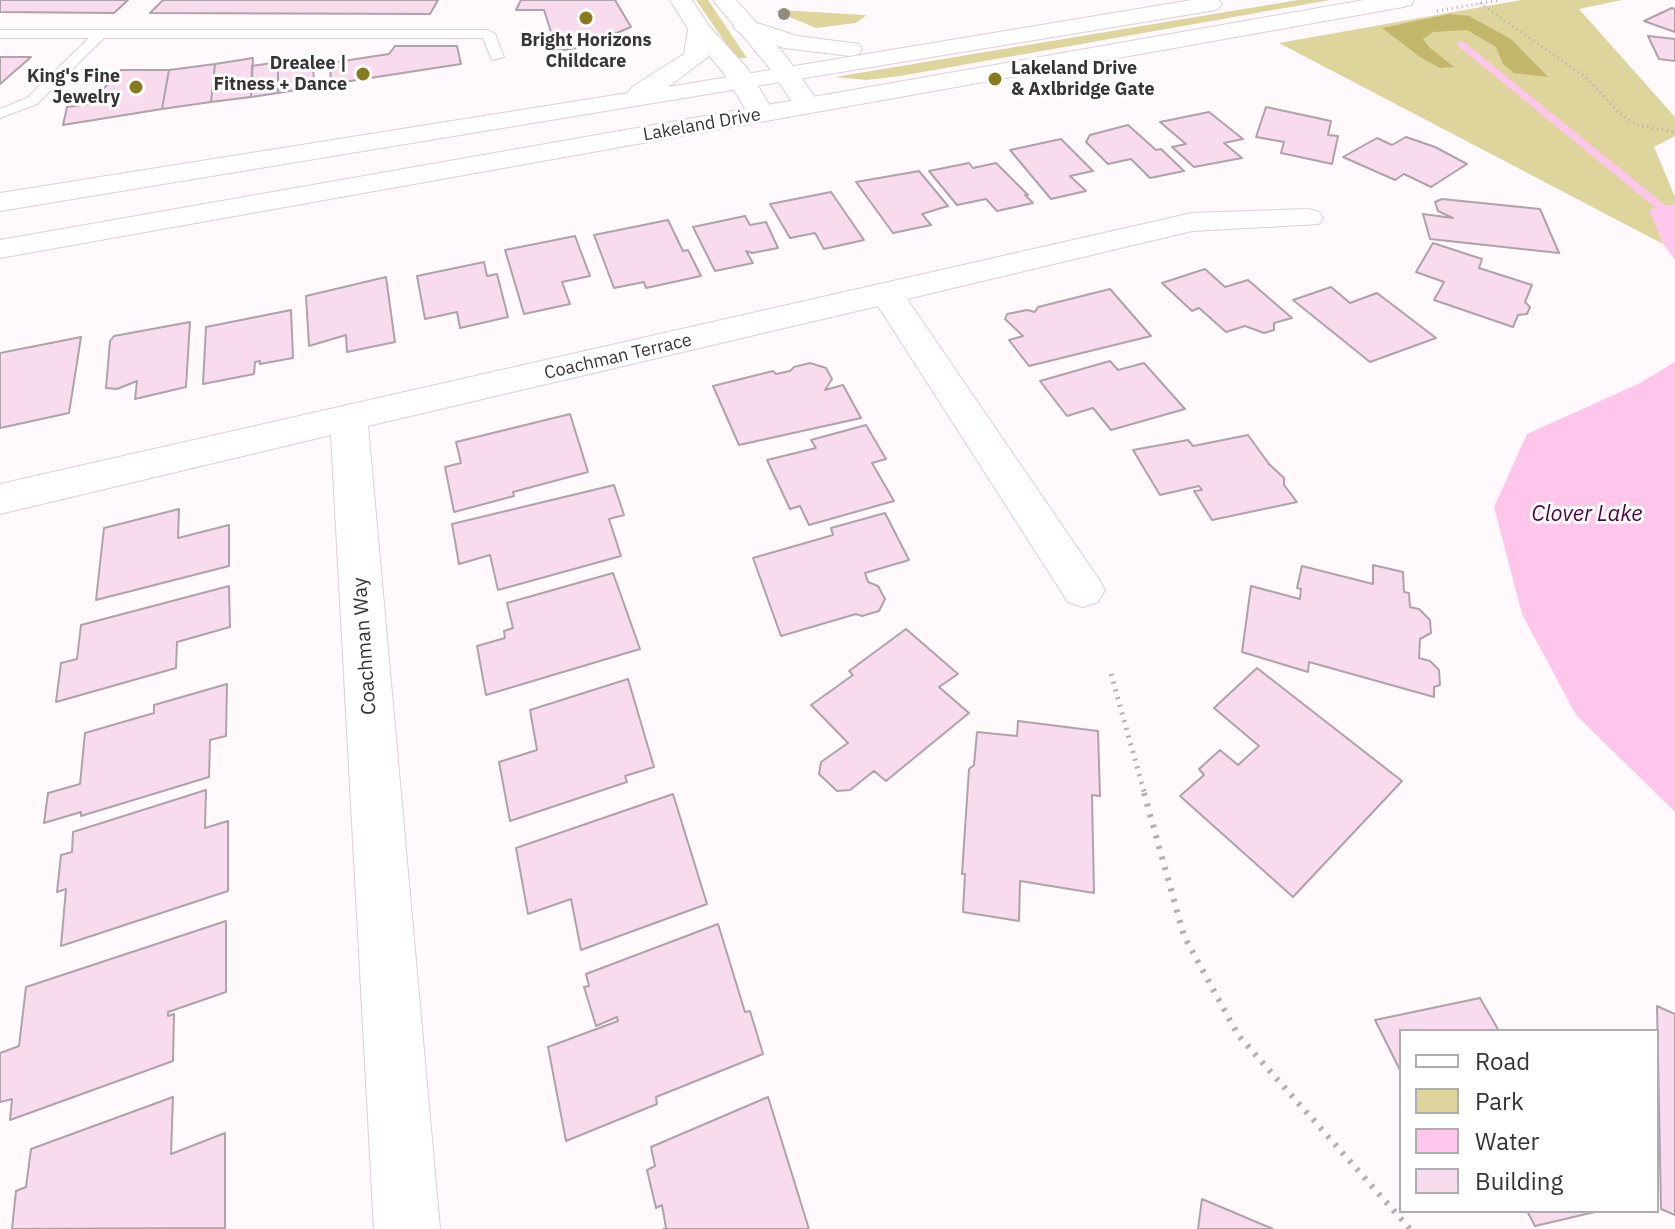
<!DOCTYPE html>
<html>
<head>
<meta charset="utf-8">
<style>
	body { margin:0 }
	#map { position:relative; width:1675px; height:1229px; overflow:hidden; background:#fff9fd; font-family:"IBM Plex Sans",sans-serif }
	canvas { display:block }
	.legend { position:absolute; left:1399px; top:1029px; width:260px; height:184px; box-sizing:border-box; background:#fff; border:2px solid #afadaf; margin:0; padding:10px 14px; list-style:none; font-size:24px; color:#383336 }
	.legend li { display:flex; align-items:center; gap:16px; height:40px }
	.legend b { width:40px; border:2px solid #afadaf }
</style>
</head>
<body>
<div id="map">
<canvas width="1675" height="1229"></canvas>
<ul class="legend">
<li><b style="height:10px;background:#fff"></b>Road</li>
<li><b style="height:22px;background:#ddd59b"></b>Park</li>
<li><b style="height:22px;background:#fec6eb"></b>Water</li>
<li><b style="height:22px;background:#f8dbed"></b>Building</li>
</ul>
</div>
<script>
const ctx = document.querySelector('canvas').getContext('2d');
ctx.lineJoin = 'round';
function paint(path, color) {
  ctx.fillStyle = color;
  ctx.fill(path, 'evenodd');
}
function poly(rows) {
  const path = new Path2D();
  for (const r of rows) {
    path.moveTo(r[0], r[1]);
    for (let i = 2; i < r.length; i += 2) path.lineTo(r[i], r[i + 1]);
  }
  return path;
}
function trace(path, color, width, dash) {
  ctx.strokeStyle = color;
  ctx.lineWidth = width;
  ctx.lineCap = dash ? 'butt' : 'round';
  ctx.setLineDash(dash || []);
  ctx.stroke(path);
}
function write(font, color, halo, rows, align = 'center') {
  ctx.font = font + ' "IBM Plex Sans",sans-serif';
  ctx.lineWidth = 6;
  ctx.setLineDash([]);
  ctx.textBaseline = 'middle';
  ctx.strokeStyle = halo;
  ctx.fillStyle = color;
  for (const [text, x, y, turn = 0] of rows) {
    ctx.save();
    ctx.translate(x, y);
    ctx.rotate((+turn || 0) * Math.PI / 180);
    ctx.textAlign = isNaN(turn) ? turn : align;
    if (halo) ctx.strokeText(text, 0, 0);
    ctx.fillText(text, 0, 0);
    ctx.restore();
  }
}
paint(poly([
	[696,0,708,0,747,58,736,58],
	[1298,0,1330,0,900,76,867,80,835,77],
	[1521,0,1622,0,1579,9,1675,117,1675,136,1654,147,1675,197,1675,204,1650,210,1663,244,1279,43],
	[782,10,864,15,867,15,856,23,816,28,775,11]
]), '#ddd59b');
paint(poly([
	[1450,14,1469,16,1511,39,1548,77,1514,73,1503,64,1496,47,1467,30,1433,32,1423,39,1430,48,1454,67,1440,68,1420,57,1382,28]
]), '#c1b669');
paint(poly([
	[1675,204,1675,260,1663,244,1649,210],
	[1675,362,1675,812,1576,715,1522,614,1494,507,1527,434,1640,383]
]), '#fec6eb');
paint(poly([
	[1458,42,1464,42,1665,205,1665,209,1657,209,1458,46,1458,42]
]), '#fec6eb');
const building = poly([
	[0,0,128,0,114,13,0,12,0,0],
	[163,0,438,0,430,14,150,13,163,0],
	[521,0,615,0,631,27,583,47,557,51,544,10,516,10,521,0],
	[1672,8,1675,9,1675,32,1644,21,1672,8],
	[1648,36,1675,39,1675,61,1659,59,1648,36],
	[395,46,457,46,461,64,331,84,330,63,389,54,395,46],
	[0,57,31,57,0,84,0,57],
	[253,58,251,97,211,102,215,64,253,58],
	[313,58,314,87,278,93,278,62,313,58],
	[278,62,278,93,251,97,252,66,278,62],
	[215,64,211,102,162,109,169,70,215,64],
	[121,70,169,70,162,109,63,125,67,107,89,104,121,70],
	[1266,107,1331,121,1328,135,1338,136,1332,164,1281,153,1284,142,1256,137,1266,107],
	[1209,112,1243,139,1224,143,1242,158,1194,167,1172,147,1186,144,1160,122,1209,112],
	[1128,125,1156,150,1161,149,1184,171,1150,178,1131,159,1108,164,1086,142,1090,135,1128,125],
	[1406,137,1435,147,1467,164,1431,187,1404,174,1395,180,1343,157,1377,138,1392,145,1406,137],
	[1061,139,1093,171,1070,176,1086,191,1051,199,1010,150,1061,139],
	[969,163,973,168,996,163,1028,195,1025,195,1033,203,997,211,986,199,957,205,929,171,969,163],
	[919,171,948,206,922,214,931,225,893,233,856,182,919,171],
	[831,192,864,240,824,249,815,233,790,238,770,204,831,192],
	[1442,199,1540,209,1559,253,1430,239,1423,214,1453,218,1438,211,1435,202,1442,199],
	[745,216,750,225,766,222,778,248,752,253,746,251,753,263,715,271,693,227,745,216],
	[668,220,683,251,688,250,701,276,646,288,644,282,614,288,594,235,668,220],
	[575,236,590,276,562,282,570,304,524,314,505,250,575,236],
	[1433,243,1482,259,1479,268,1532,285,1525,302,1530,307,1527,314,1518,315,1513,327,1434,300,1444,282,1416,272,1433,243],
	[484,262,487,276,497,274,508,317,460,328,457,312,425,319,417,276,484,262],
	[1205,269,1225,287,1248,280,1292,318,1274,323,1274,330,1264,333,1245,326,1226,332,1199,308,1192,311,1162,283,1205,269],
	[386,277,395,342,347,352,346,335,309,346,306,296,386,277],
	[1331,287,1350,303,1377,293,1436,338,1370,362,1293,300,1331,287],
	[1110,289,1151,336,1029,366,1009,340,1023,336,1005,319,1007,314,1027,310,1035,312,1038,307,1110,289],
	[291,310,293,358,260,364,260,361,255,362,254,374,203,384,206,327,291,310],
	[190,322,186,387,135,399,137,381,117,389,106,388,110,341,114,336,190,322],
	[81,337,69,413,0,428,0,353,81,337],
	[1110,361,1118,370,1144,363,1185,409,1111,430,1093,408,1067,416,1040,381,1110,361],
	[810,363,826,368,832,379,825,390,843,385,861,418,739,445,713,386,773,371,776,374,790,371,794,367,810,363],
	[570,414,588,472,513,492,514,496,454,512,445,467,461,463,456,442,570,414],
	[866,425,886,459,872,463,894,501,809,525,800,506,790,509,767,460,816,448,811,440,866,425],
	[1248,435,1269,464,1284,478,1284,485,1297,502,1212,520,1194,491,1202,490,1199,486,1160,495,1133,450,1188,440,1193,446,1248,435],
	[614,485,624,515,609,519,621,556,498,590,490,555,459,564,452,524,614,485],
	[179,509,178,538,229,525,229,566,96,600,104,528,179,509],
	[885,513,909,560,865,573,868,582,878,586,885,599,879,611,862,616,856,614,781,636,753,558,833,535,831,528,885,513],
	[1373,565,1403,572,1404,592,1409,593,1410,607,1419,609,1430,620,1431,633,1420,639,1419,658,1430,661,1439,670,1440,685,1434,687,1434,697,1309,662,1308,672,1242,652,1251,586,1300,599,1301,589,1297,588,1302,566,1373,584,1373,565],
	[613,573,640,649,486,695,477,646,505,638,504,631,513,628,507,603,613,573],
	[229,586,230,627,177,642,176,668,56,702,61,663,77,659,81,625,229,586],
	[906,629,958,674,939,687,969,713,886,781,874,771,850,790,837,791,819,774,821,762,848,743,811,705,853,675,849,671,906,629],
	[1257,668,1402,781,1293,897,1180,796,1204,775,1199,769,1220,750,1238,765,1259,746,1214,708,1257,668],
	[628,679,654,767,625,776,627,782,510,821,499,762,537,750,530,710,628,679],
	[227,684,226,736,210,740,209,777,81,816,81,812,44,823,48,793,80,784,85,733,154,713,154,705,227,684],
	[1018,721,1098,731,1100,796,1092,795,1094,893,1020,881,1019,921,963,912,965,874,962,874,969,769,974,765,977,732,1017,736,1018,721],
	[206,790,205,828,228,821,228,891,61,946,66,889,57,892,61,855,72,852,73,832,206,790],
	[673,794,707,904,581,950,571,899,528,914,516,848,673,794],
	[226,921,226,992,168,1012,168,1016,174,1014,173,1061,10,1120,12,1099,0,1102,0,1053,19,1046,26,987,226,921],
	[718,924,745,1012,750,1011,763,1054,656,1097,657,1104,566,1141,548,1047,618,1021,617,1017,596,1026,584,987,589,986,586,974,718,924],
	[1480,998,1499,1031,1401,1031,1401,1072,1375,1020,1480,998],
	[1657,1006,1675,1014,1675,1215,1661,1209,1657,1006],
	[173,1097,171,1154,225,1133,225,1228,12,1229,16,1191,26,1187,31,1149,173,1097],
	[768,1097,809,1229,663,1229,666,1228,662,1205,656,1208,647,1170,655,1166,651,1147,768,1097],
	[1202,1199,1273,1229,1198,1229,1202,1199],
	[1527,1211,1599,1211,1535,1226,1527,1211]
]);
paint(building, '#f8dbed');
trace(building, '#afa2ab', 2);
const lane = poly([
	[0,30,488,30,495,34,504,57,492,60,483,38,104,38,37,104,0,118,0,109,27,98,89,38,0,38,0,30]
]);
const street = poly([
	[670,0,692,0,709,26,747,68,775,114,772,120,752,120,723,72,692,35,670,0],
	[713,0,736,0,786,56,821,106,817,112,799,112,768,66,713,0],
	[1308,209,1319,212,1323,218,1319,224,1192,231,907,299,1098,578,1105,590,1098,602,1083,607,1068,602,878,306,368,426,440,1229,374,1229,331,435,0,514,0,484,1192,213,1308,209]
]);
const secondary = poly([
	[1192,0,1219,0,1222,4,1218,9,1210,11,0,211,0,193,628,93,632,87,684,54,688,30,692,25,700,23,708,25,712,30,708,57,668,87,1192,0],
	[1364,0,1414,0,1411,5,1403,7,0,258,0,240,1364,0],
	[745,19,797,36,859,44,862,49,859,54,850,56,784,48,737,31,733,26,737,21,745,19]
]);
trace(lane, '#dccfd8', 2);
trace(street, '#dccfd8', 2);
trace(secondary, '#dccfd8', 2);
trace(poly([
	[1480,3,1588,79,1619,113,1637,125,1675,132],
	[1437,11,1499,0]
]), '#b4afb2', 3, [1, 4]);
trace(poly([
	[1111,674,1145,795]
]), '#b4afb2', 5, [2, 6]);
trace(poly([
	[1144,793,1184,936,1238,1035,1410,1229]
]), '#b4afb2', 6, [3, 8]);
paint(lane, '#fff');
paint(street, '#fff');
paint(secondary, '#fff');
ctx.fillStyle = '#908b7a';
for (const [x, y] of [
	[784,14]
]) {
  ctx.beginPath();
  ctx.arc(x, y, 6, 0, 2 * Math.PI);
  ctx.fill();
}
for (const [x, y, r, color] of [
	[586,18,8,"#877a1f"],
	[363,74,8,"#877a1f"],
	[995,79,8,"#877a1f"],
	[136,87,8,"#877a1f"]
]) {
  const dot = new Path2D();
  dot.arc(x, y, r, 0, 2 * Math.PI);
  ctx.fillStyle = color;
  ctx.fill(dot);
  trace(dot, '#fff', 3);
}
write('bold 18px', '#383336', '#fff', [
	["Bright Horizons",586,41,"center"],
	["Childcare",586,62,"center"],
	["Drealee |",347,64],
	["Fitness + Dance",347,85],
	["Lakeland Drive",1011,69,"left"],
	["& Axlbridge Gate",1011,90,"left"],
	["King's Fine",120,77],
	["Jewelry",120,98]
], 'right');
write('18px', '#383336', '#fff', [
	["Lakeland Drive",702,125,-10],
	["Coachman Terrace",618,357,-13]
]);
write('20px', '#383336', '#fff', [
	["Coachman Way",365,646,-94]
]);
write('italic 22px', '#510041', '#fff', [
	["Clover Lake",1587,515]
]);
</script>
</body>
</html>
